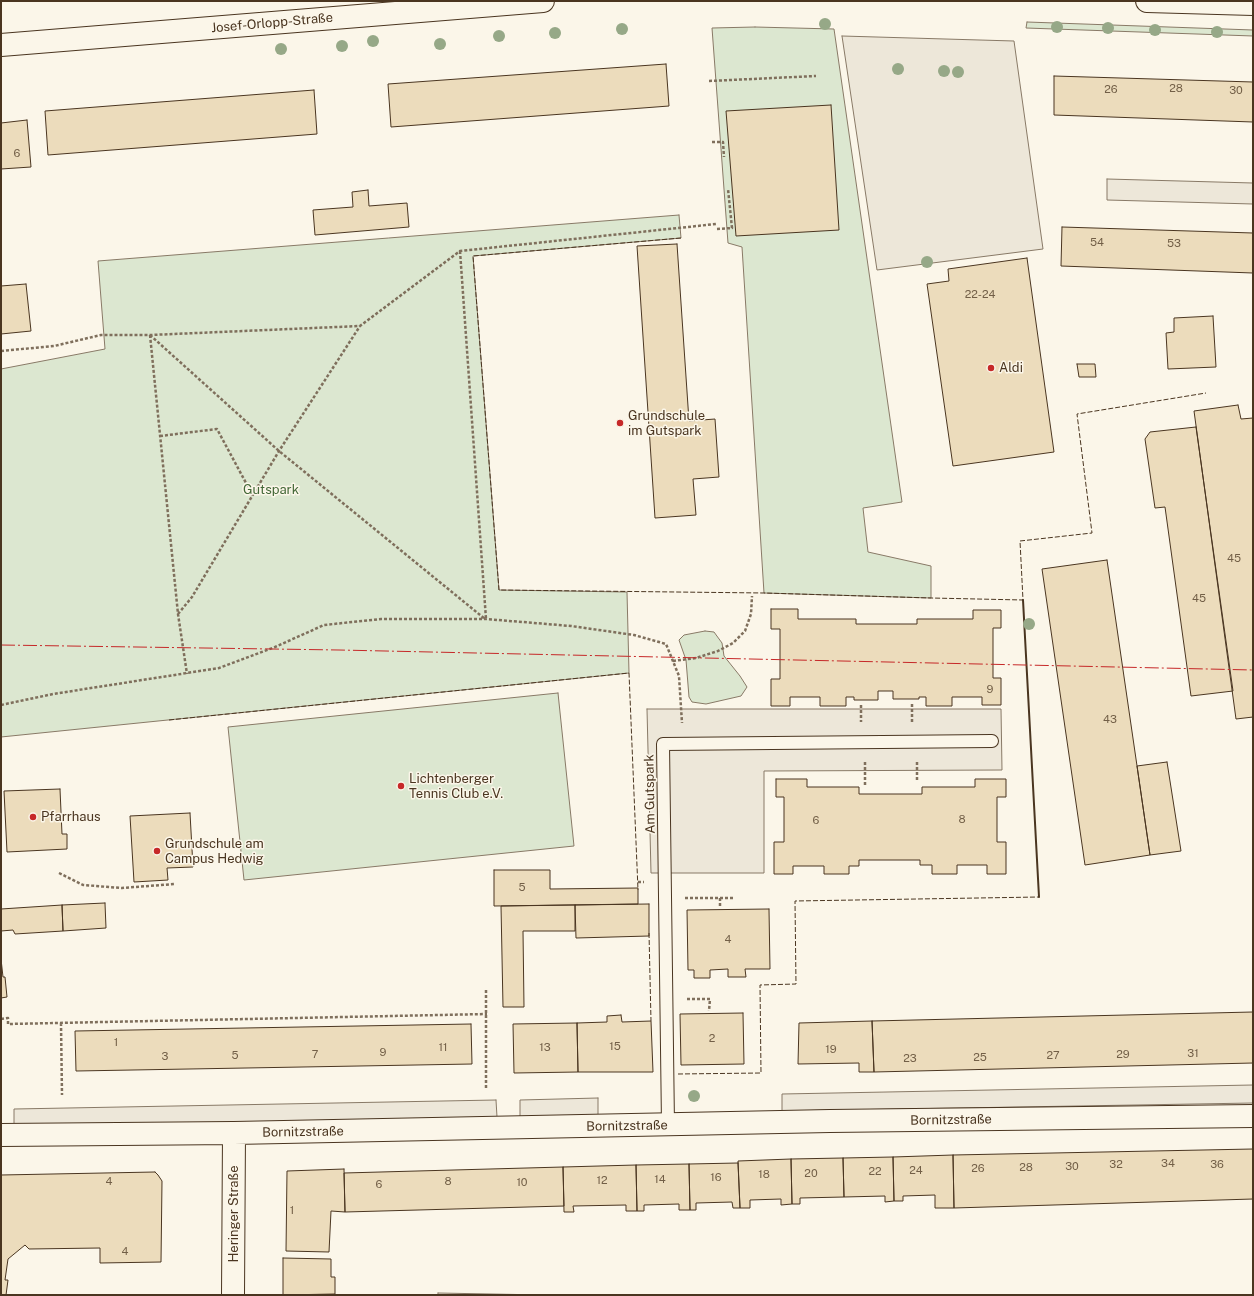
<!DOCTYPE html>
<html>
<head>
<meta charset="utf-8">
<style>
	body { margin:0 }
	#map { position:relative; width:1254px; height:1296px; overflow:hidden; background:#fbf6e9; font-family:"Public Sans",sans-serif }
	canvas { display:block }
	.frame { position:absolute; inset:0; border:2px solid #4a3520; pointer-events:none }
</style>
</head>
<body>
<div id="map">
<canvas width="1254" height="1296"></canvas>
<div class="frame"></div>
</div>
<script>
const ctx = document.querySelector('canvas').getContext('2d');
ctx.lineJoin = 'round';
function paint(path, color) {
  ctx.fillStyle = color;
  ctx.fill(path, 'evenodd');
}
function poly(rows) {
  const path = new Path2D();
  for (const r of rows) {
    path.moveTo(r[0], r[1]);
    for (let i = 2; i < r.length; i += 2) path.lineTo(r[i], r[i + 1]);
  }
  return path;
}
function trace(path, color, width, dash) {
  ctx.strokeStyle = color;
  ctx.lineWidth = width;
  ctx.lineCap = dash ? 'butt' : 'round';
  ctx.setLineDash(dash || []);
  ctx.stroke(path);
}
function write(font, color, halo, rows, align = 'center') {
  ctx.font = font + ' "Public Sans",sans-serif';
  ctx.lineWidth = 3;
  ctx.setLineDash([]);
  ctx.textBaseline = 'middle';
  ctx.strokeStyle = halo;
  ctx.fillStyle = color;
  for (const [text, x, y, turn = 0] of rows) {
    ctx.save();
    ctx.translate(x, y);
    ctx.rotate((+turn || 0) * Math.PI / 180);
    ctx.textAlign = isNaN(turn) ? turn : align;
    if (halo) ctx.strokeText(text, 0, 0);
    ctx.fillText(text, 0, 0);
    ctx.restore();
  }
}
const green = poly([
	[1027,22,1253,30,1253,36,1026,28,1027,22],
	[755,27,834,29,902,502,863,508,868,552,931,566,931,598,764,593,742,247,728,243,712,28,755,27],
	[679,215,681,238,473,256,499,590,627,592,629,673,1,737,1,369,105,349,98,261,679,215],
	[705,631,714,632,722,643,724,656,740,676,747,687,741,696,706,704,692,702,689,697,686,660,679,640,684,635,705,631],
	[558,693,574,846,244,880,228,727,558,693]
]);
paint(green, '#dce7d0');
trace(green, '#887966', 1);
const parking = poly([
	[842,36,1014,41,1043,249,877,270,842,36],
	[1107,179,1253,183,1253,204,1107,200,1107,179],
	[647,709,1001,709,1002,770,764,771,764,873,651,873,647,709],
	[1253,1085,1253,1103,782,1111,782,1094,1253,1085],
	[598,1098,598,1116,520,1117,520,1100,598,1098],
	[496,1100,497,1117,14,1127,14,1109,496,1100],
	[438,1293,544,1295,438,1295,438,1293]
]);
paint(parking, '#ede7d9');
trace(parking, '#887966', 1);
const building = poly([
	[666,64,669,106,391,127,388,84,666,64],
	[1054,76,1253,82,1253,122,1054,115,1054,76],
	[314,90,317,134,48,155,45,111,314,90],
	[831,105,839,230,736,236,726,111,831,105],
	[27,120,31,167,1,169,1,123,27,120],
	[368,190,369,206,407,203,409,227,315,235,313,210,353,207,352,192,368,190],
	[1062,227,1253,233,1253,273,1061,266,1062,227],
	[677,244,689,421,715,419,719,477,693,479,696,515,655,518,637,246,677,244],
	[1027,258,1054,452,953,466,927,284,949,281,948,269,1027,258],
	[26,284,31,331,1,334,1,286,26,284],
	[1213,316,1216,367,1168,369,1166,333,1174,332,1174,318,1213,316],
	[1077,364,1095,364,1096,377,1079,377,1077,364],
	[1238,405,1241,419,1253,418,1253,717,1236,719,1194,411,1238,405],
	[1196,427,1233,691,1191,696,1165,507,1155,508,1145,439,1150,432,1196,427],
	[1107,560,1150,855,1085,865,1042,569,1107,560],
	[771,609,798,609,798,619,856,619,856,624,917,624,917,619,973,619,973,610,1001,610,1001,628,993,628,993,678,1001,678,1001,705,982,705,982,697,952,697,952,706,926,706,926,697,919,697,919,699,893,699,893,691,878,691,878,700,854,700,854,697,846,697,846,706,820,706,820,697,790,697,790,706,771,706,771,679,780,679,780,629,771,629,771,609],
	[1167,762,1181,851,1150,855,1137,766,1167,762],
	[776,779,807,779,807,787,859,787,859,794,922,794,922,787,975,787,975,779,1006,779,1006,797,997,797,997,842,1006,842,1006,874,987,874,987,865,957,865,957,874,932,874,932,865,920,865,920,860,859,860,859,866,849,866,849,874,824,874,824,866,793,866,793,874,774,874,774,842,784,842,784,797,776,797,776,779],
	[60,789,62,834,67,834,67,849,7,852,4,791,60,789],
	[190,813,193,867,167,868,168,880,134,882,130,816,190,813],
	[494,870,550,870,550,889,638,888,638,904,494,906,494,870],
	[105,903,106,928,63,931,62,905,105,903],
	[649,904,649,936,576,938,575,905,649,904],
	[62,905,63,931,15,934,13,930,1,931,1,909,62,905],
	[575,905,575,931,523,931,524,1007,503,1007,501,906,575,905],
	[769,909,770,969,745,969,746,977,728,977,728,969,710,970,710,978,694,978,694,970,688,970,687,910,769,909],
	[1,959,3,977,5,977,7,997,1,998,1,959],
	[1253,1012,1253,1063,874,1072,872,1021,1253,1012],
	[743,1013,744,1064,681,1065,680,1014,743,1013],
	[621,1015,622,1022,651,1021,653,1072,578,1072,577,1023,607,1022,607,1016,621,1015],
	[872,1021,874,1072,859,1072,859,1063,798,1064,799,1023,872,1021],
	[577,1023,578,1072,514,1073,513,1024,577,1023],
	[471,1024,472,1064,76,1071,75,1031,471,1024],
	[1253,1149,1253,1199,954,1208,953,1155,1253,1149],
	[953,1155,954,1208,935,1208,935,1195,903,1196,903,1201,894,1201,893,1157,953,1155],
	[893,1157,894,1201,885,1202,885,1196,844,1197,843,1158,893,1157],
	[843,1158,844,1197,800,1198,800,1204,792,1204,791,1159,843,1158],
	[791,1159,792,1204,781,1205,781,1199,750,1200,750,1208,740,1208,738,1161,791,1159],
	[738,1163,740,1208,733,1208,732,1202,696,1203,696,1210,690,1210,689,1164,738,1163],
	[689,1164,690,1210,679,1210,679,1204,644,1205,644,1211,637,1211,636,1165,689,1164],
	[636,1165,637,1211,626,1211,626,1205,573,1206,574,1212,564,1212,563,1167,636,1165],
	[563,1167,564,1206,345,1212,344,1173,563,1167],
	[344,1169,345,1212,331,1211,329,1252,286,1251,287,1171,344,1169],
	[155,1172,158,1175,162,1181,161,1262,100,1263,100,1248,29,1249,25,1245,8,1259,5,1280,8,1280,6,1295,1,1295,1,1175,155,1172],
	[283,1258,331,1259,331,1277,335,1277,335,1294,283,1295,283,1258]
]);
paint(building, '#ecdcbc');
trace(building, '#4a3520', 1);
const lane = poly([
	[668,1125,663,744,992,741]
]);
const street = poly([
	[1,1135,234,1133,830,1121,1253,1116],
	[233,1295,234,1133]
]);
const secondary = poly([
	[1147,1,1253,4],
	[1,45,543,1]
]);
trace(lane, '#4a3520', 14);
trace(street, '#4a3520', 24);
trace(secondary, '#4a3520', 24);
trace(poly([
	[709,81,816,76],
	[712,142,723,142,724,157],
	[717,229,732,228,728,189],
	[460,251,486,619],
	[150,335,279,451,485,619],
	[150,335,178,614,187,674],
	[1,351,54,346,101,335,150,335,360,326,460,251,716,224],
	[160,436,217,429,253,496],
	[178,614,192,597,279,451,360,326],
	[673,661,696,658,718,651,733,643,745,631,751,614,752,596],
	[912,704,912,722],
	[1,705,53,694,219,668,275,647,324,625,381,619,486,619,571,626,634,635,666,644,679,676,682,723],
	[861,705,861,722],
	[865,762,865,785],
	[917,762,917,782],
	[59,873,83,885,122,888,175,884],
	[638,882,644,882],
	[685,898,735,898],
	[720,898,720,906],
	[687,999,710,999,709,1011],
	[1,1019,8,1018,8,1024,487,1014],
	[61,1023,62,1095],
	[486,1088,486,988]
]), '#7f6f5c', 2.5, [3, 2]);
trace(lane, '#fbf6e9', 12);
trace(street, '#fbf6e9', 22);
trace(secondary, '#fbf6e9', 22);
trace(poly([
	[681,238,473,256,499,590,764,593,931,598,1023,600,1020,541,1092,533,1077,414,1206,393],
	[169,720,629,673,638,890],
	[649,933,651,1021],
	[678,1074,761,1073,760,985,796,984,795,901,1039,897]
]), '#4a3520', 1, [5, 2]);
trace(poly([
	[1023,600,1039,897]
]), '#4a3520', 2);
trace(poly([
	[1,645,339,650,1253,670]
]), '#c62828', 1, [14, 3, 2, 3]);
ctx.fillStyle = '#96a887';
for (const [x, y] of [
	[825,24],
	[1057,27],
	[1108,28],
	[622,29],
	[1155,30],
	[1217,32],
	[555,33],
	[499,36],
	[373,41],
	[440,44],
	[342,46],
	[281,49],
	[898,69],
	[944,71],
	[958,72],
	[927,262],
	[1029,624],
	[694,1096]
]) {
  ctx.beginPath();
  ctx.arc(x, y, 6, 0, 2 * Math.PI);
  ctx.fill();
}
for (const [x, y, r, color] of [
	[991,368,4,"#c62828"],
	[620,423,4,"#c62828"],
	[401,786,4,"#c62828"],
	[33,817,4,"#c62828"],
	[157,851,4,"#c62828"]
]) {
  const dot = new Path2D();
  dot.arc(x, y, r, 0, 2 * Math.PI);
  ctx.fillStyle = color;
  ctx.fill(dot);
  trace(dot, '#fbf6e9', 1.5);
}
write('11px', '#725f47', null, [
	["28",1176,89],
	["26",1111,90],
	["30",1236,91],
	["6",17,154],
	["54",1097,243],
	["53",1174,244],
	["22-24",980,295],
	["45",1234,559],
	["45",1199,599],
	["9",990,690],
	["43",1110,720],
	["8",962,820],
	["6",816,821],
	["5",522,888],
	["4",728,940],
	["2",712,1039],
	["1",116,1043],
	["15",615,1047],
	["11",443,1048],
	["13",545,1048],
	["19",831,1050],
	["9",383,1053],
	["31",1193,1054],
	["7",315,1055],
	["29",1123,1055],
	["5",235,1056],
	["27",1053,1056],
	["3",165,1057],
	["25",980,1058],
	["23",910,1059],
	["34",1168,1164],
	["32",1116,1165],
	["36",1217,1165],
	["30",1072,1167],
	["28",1026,1168],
	["26",978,1169],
	["24",916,1171],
	["22",875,1172],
	["20",811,1174],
	["18",764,1175],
	["16",716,1178],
	["14",660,1180],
	["12",602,1181],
	["4",109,1182],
	["8",448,1182],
	["10",522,1183],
	["6",379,1185],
	["1",292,1211],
	["4",125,1252]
]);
write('13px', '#4a3520', '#fbf6e9', [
	["Josef-Orlopp-Straße",272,23,-5],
	["Am Gutspark",650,794,-91],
	["Bornitzstraße",951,1120,-1],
	["Bornitzstraße",627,1126,-1],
	["Bornitzstraße",303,1132,-1],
	["Heringer Straße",234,1214,-90]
]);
write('13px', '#4a3520', '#fbf6e9', [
	["Aldi",999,368],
	["Grundschule",628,416],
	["im Gutspark",628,431],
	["Lichtenberger",409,779],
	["Tennis Club e.V.",409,794],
	["Pfarrhaus",41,817],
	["Grundschule am",165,844],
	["Campus Hedwig",165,859]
], 'left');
write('13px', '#436837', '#fbf6e9', [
	["Gutspark",271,490]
]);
</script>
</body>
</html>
